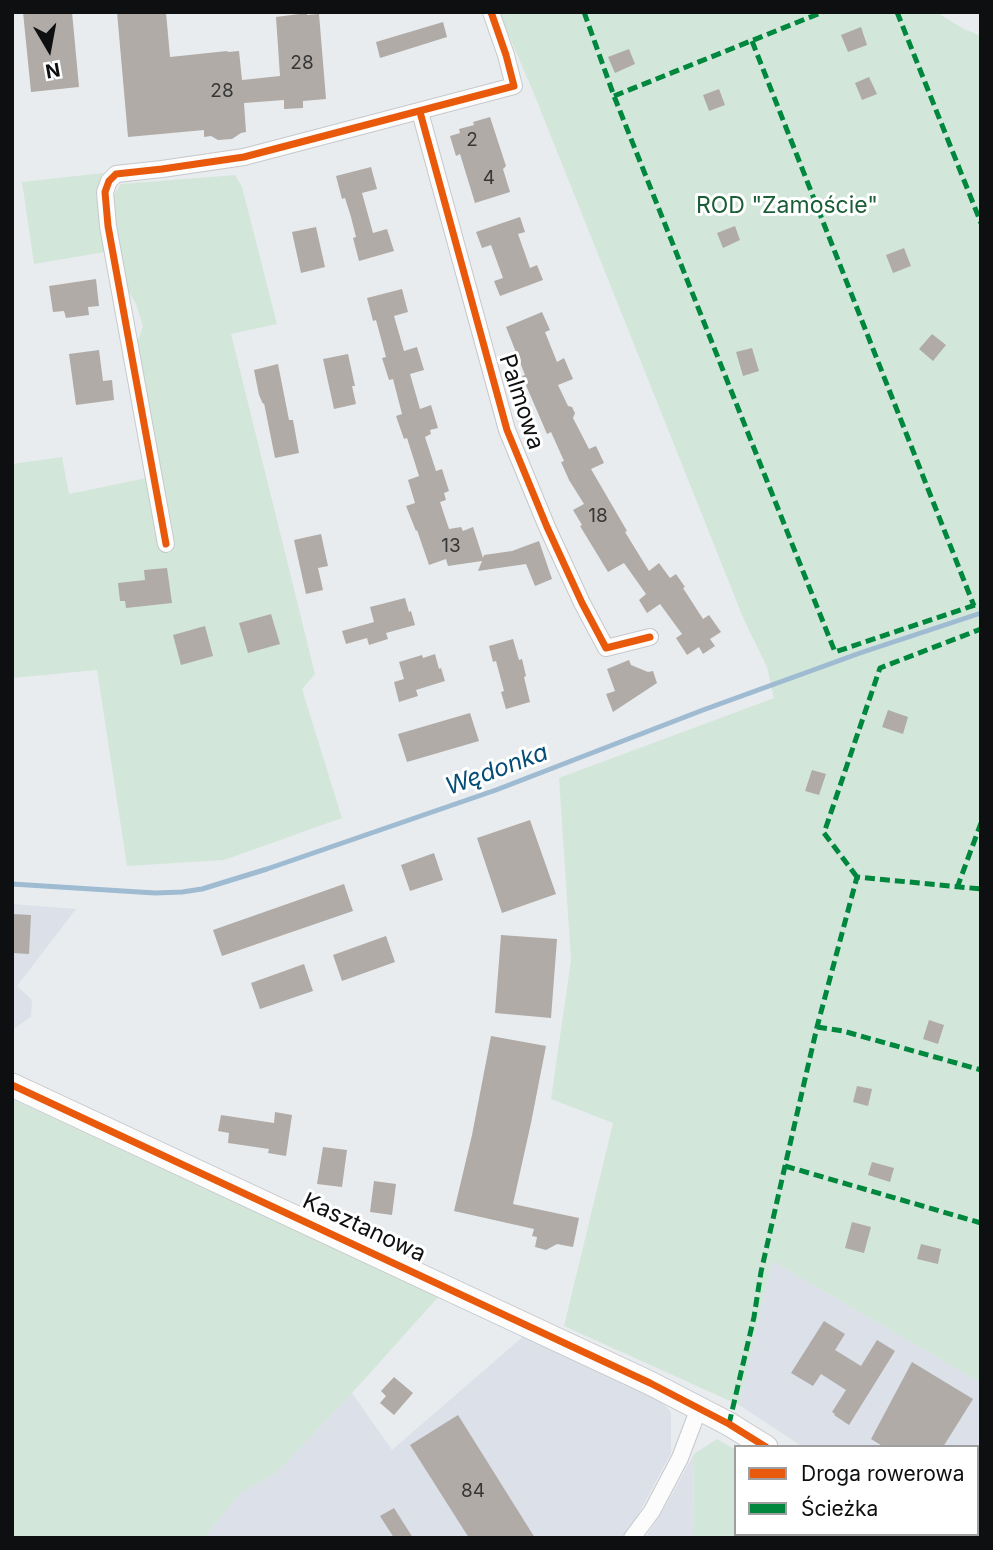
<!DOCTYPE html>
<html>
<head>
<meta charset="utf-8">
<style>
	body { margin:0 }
	#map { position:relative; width:993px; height:1550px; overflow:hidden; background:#e9ecef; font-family:Inter,sans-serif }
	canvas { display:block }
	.frame { position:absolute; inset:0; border:14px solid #0e0f11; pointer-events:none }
	.legend { position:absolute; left:734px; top:1445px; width:245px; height:91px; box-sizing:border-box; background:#fff; border:2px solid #9f9fa0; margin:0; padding:9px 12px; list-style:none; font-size:21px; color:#0e0f11 }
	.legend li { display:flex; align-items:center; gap:14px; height:35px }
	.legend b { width:35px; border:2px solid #9f9fa0 }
	.north { position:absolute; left:14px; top:14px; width:70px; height:70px; -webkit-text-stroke:5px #fff; paint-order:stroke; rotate:170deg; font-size:19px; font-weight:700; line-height:28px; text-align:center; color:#0e0f11 }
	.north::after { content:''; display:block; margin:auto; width:24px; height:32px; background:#0e0f11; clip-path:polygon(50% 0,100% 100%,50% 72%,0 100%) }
</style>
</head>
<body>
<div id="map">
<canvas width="993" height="1550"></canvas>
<div class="frame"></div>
<ul class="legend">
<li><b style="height:9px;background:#e8590c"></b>Droga rowerowa</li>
<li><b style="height:9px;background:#00873e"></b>Ścieżka</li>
</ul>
<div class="north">N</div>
</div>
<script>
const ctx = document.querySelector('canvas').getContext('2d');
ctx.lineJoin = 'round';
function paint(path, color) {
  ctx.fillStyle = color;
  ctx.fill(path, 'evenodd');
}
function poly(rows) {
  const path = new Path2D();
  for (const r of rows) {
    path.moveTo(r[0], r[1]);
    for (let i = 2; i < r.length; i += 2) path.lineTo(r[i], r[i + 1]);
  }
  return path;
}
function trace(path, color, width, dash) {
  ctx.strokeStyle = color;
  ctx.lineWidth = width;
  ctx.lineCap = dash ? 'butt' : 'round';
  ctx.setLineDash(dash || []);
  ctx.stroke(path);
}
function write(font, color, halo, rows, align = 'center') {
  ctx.font = font + ' Inter,sans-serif';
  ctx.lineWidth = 6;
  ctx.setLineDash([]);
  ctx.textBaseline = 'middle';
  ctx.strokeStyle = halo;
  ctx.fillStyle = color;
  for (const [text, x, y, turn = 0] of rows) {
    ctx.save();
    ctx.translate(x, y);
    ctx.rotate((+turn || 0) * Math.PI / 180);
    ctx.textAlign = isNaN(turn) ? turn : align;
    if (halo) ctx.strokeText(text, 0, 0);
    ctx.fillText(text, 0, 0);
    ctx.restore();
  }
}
paint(poly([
	[12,904,76,909,17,986,32,1000,31,1017,12,1030],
	[772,1261,981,1383,981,1523,977,1529,977,1447,803,1447,739,1405],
	[526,1334,655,1396,671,1412,671,1453,631,1528,623,1538,203,1538,241,1493,277,1472,352,1393,392,1450],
	[694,1454,693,1538,645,1538,665,1507]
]), '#dbe0e9');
paint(poly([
	[499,12,936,12,962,28,981,36,981,1383,772,1261,739,1405,564,1326,613,1123,551,1099,571,960,559,778,774,698,767,667,744,620,534,94],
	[103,173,96,192,105,252,34,264,22,182],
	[235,175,242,187,277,324,231,334,315,674,302,689,342,818,224,860,127,866,97,670,12,678,12,464,62,457,69,494,161,475,137,343,143,326,136,304,122,280,113,196,121,184],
	[12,1099,197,1185,441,1294,352,1393,277,1472,241,1493,203,1538,12,1538],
	[717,1439,736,1450,736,1534,778,1534,778,1538,693,1538,694,1454]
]), '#d3e6da');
trace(poly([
	[12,884,155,893,182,892,202,889,267,869,496,790,703,710,860,653,981,613]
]), '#9ebbd2', 5);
paint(poly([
	[23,12,72,12,79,87,31,92],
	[117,12,166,12,170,57,227,51,228,52,239,51,242,80,280,76,276,17,307,13,307,15,319,14,326,99,303,101,303,108,284,109,284,100,244,103,246,132,241,133,232,139,218,140,211,136,204,137,204,130,128,137],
	[443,22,447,37,380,58,376,42],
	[861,27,867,45,848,52,841,35],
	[629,49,635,64,615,73,608,57],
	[869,77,877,94,862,100,855,83],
	[719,89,725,105,709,111,703,95],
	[490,117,506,166,503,169,510,192,475,203,460,154,456,156,450,136,460,133,459,129,474,125,473,122],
	[371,167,377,189,362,193,373,233,387,229,394,251,359,261,353,238,356,237,351,217,345,198,342,199,336,176],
	[520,217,525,232,518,234,530,268,537,265,543,280,500,296,494,281,503,278,491,245,482,248,476,232],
	[735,226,740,240,723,248,717,233],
	[316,227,325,267,301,273,292,232],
	[904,248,911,266,893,273,886,255],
	[96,279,99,306,88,307,89,315,66,318,64,311,53,312,49,286],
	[402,289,408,312,394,316,404,351,417,347,424,370,410,374,420,409,431,405,438,428,430,430,431,434,425,437,436,471,442,469,449,491,444,493,446,500,440,502,449,529,461,527,463,531,473,527,483,558,484,555,512,551,539,541,552,579,535,586,526,564,478,571,482,561,448,566,446,559,429,565,417,530,416,531,406,506,415,503,408,480,419,476,407,438,404,439,396,416,402,414,393,379,389,380,382,358,386,357,376,320,373,321,367,298],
	[542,312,550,330,545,332,557,362,564,358,573,379,558,385,568,406,572,407,575,413,573,418,589,449,596,446,604,463,591,469,627,531,625,532,649,571,659,563,670,578,676,574,685,587,683,588,703,619,709,615,721,632,710,639,715,646,703,654,699,647,687,655,676,638,682,634,660,604,647,613,639,600,646,594,624,563,608,572,580,526,582,525,573,510,584,504,569,480,561,462,564,461,551,432,547,434,541,420,522,376,525,375,506,327],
	[932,334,946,345,933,361,919,349],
	[752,348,759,371,743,376,736,352],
	[99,350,103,381,112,380,114,400,76,405,69,354],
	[348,354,355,386,352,386,356,404,334,409,323,359],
	[278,364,289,420,293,420,299,453,275,458,264,403,263,404,259,395,254,370],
	[321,534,328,566,318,568,323,590,306,594,294,540],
	[167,568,172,603,126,608,125,601,120,601,118,583,145,580,144,570],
	[405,598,409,612,411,611,415,625,386,633,388,639,369,645,367,638,346,644,342,631,374,622,370,607],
	[271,614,280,644,248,653,239,623],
	[205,626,213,656,181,665,173,635],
	[513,639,519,660,522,659,526,676,524,677,530,702,506,709,501,692,504,691,496,661,493,662,489,646],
	[435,654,439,669,441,668,445,681,416,690,418,696,399,702,394,682,404,679,399,662,422,655,423,658],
	[629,660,631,665,648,672,653,671,657,683,613,712,606,694,615,691,607,669],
	[888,710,908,717,903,734,882,727],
	[470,713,479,741,407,762,398,734],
	[812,770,826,774,819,795,805,791],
	[530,820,556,894,502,913,477,838],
	[434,853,443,880,410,891,401,865],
	[344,884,353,911,222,956,213,930],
	[12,914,31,915,29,954,12,953],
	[501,935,557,939,551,1018,495,1013],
	[386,936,395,962,342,981,333,955],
	[304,964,313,991,260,1009,251,983],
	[929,1020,944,1025,938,1044,923,1039],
	[491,1036,546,1046,531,1123,513,1204,579,1218,573,1247,557,1244,546,1250,535,1247,537,1237,532,1236,534,1229,454,1211,472,1135],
	[857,1086,872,1089,868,1106,853,1102],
	[275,1112,292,1115,286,1156,268,1153,269,1149,228,1143,229,1133,218,1131,221,1115,274,1123],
	[323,1147,347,1150,342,1187,317,1184],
	[872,1162,894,1168,890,1182,868,1175],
	[374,1181,396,1184,392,1215,370,1212],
	[852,1222,871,1227,864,1253,845,1248],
	[921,1244,941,1249,938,1264,917,1259],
	[824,1321,845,1334,835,1350,861,1366,877,1340,895,1351,849,1425,834,1415,835,1414,832,1412,846,1390,821,1374,813,1386,791,1373],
	[912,1362,973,1399,943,1447,884,1447,871,1439],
	[394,1377,413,1393,394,1415,380,1403,386,1396,381,1391],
	[458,1415,535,1538,469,1538,410,1445],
	[394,1508,413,1538,394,1538,380,1516]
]), '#b0aba6');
const street = poly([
	[420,112,507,430,547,527,582,603,606,648,650,637],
	[166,544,108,226,105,192,109,181,116,174,162,169,244,157,514,86,506,55,491,12],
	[632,1538,652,1511,680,1458,699,1408]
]);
const secondary = poly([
	[12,1085,650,1383,729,1424,766,1447],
	[910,1534,916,1538]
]);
trace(street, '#c6c8ca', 18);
trace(secondary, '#c6c8ca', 25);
trace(street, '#fcfcfd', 16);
trace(secondary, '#fcfcfd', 23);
trace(poly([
	[584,12,614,96,835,652,981,603],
	[897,12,981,223],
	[752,41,974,606],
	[614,96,823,12],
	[857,877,824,833,880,668,981,629],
	[957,888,981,823],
	[817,1027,843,1031,981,1070],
	[785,1166,981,1223],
	[729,1424,754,1317,761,1272,785,1166,817,1027,857,877,981,889]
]), '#00873e', 5, [10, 5]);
trace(poly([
	[420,112,507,430,547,527,582,603,606,648,650,637],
	[166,544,108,226,105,192,109,181,116,174,162,169,244,157,514,86,506,55,491,12],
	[12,1085,650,1383,729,1424,766,1447]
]), '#e8590c', 7);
write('19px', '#363636', null, [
	["28",302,63],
	["28",222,91],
	["2",472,140],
	["4",489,178],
	["18",598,516],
	["13",451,546],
	["84",473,1491]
]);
write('23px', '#1b5d35', '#fff', [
	["ROD \"Zamoście\"",787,206]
]);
write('23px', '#0e0f11', '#fff', [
	["Palmowa",521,402,72],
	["Kasztanowa",364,1228,25]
]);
write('italic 24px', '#044d76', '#fff', [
	["Wędonka",497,770,-20]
]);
</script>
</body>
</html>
